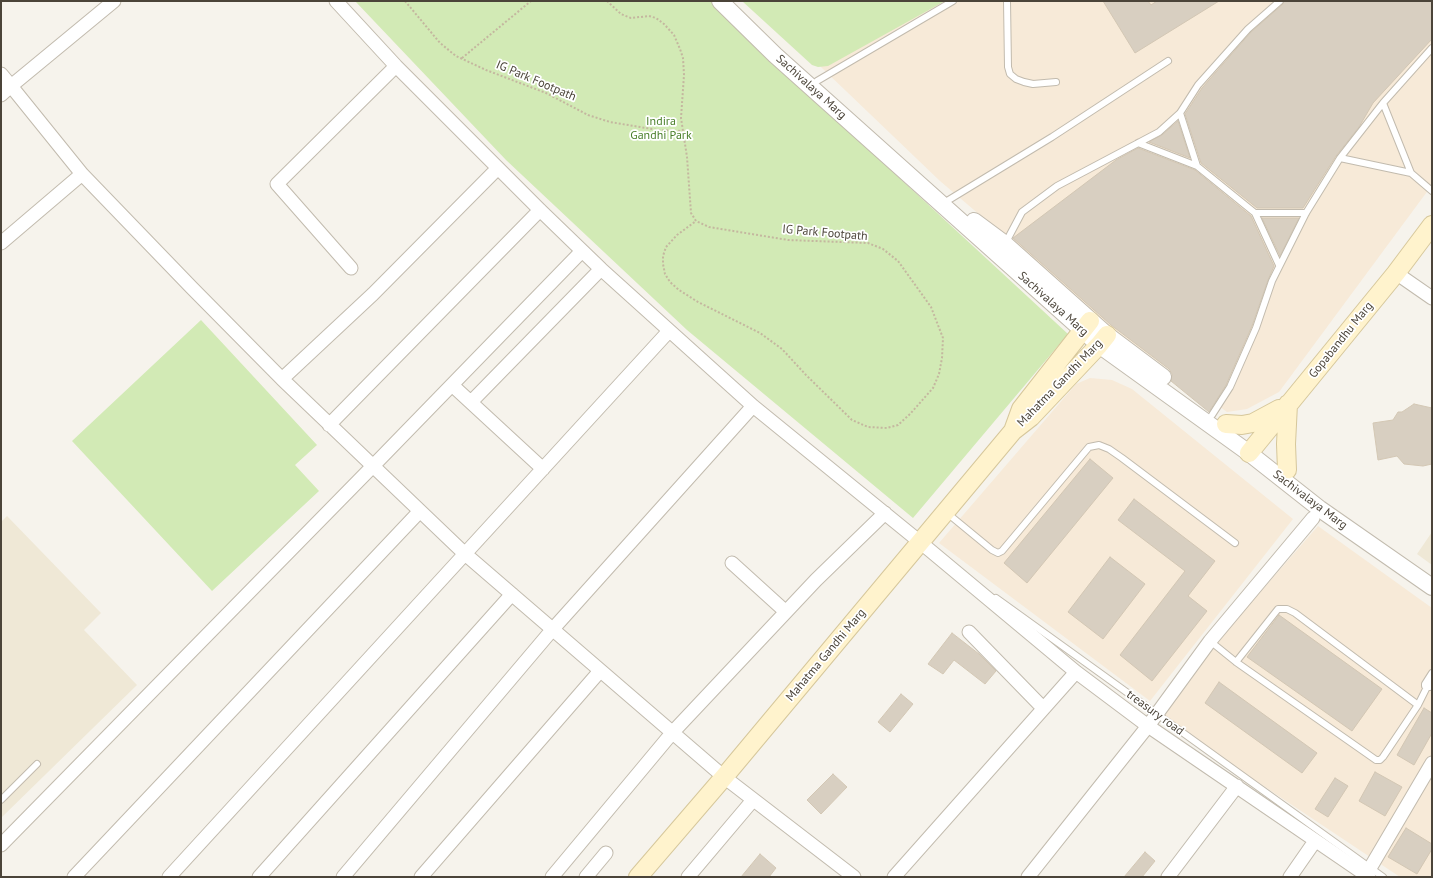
<!DOCTYPE html>
<html>
<head>
<meta charset="utf-8">
<style>
	body { margin:0 }
	#map { position:relative; width:1433px; height:878px; overflow:hidden; background:#f6f3ec; font-family:"PT Sans",sans-serif }
	canvas { display:block }
	.frame { position:absolute; inset:0; border:2px solid #4b4439; pointer-events:none }
</style>
</head>
<body>
<div id="map">
<canvas width="1433" height="878"></canvas>
<div class="frame"></div>
</div>
<script>
const ctx = document.querySelector('canvas').getContext('2d');
ctx.lineJoin = 'round';
function paint(path, color) {
  ctx.fillStyle = color;
  ctx.fill(path, 'evenodd');
}
function poly(rows) {
  const path = new Path2D();
  for (const r of rows) {
    path.moveTo(r[0], r[1]);
    for (let i = 2; i < r.length; i += 2) path.lineTo(r[i], r[i + 1]);
  }
  return path;
}
function trace(path, color, width, dash) {
  ctx.strokeStyle = color;
  ctx.lineWidth = width;
  ctx.lineCap = dash ? 'butt' : 'round';
  ctx.setLineDash(dash || []);
  ctx.stroke(path);
}
function write(font, color, halo, rows, align = 'center') {
  ctx.font = font + ' "PT Sans",sans-serif';
  ctx.lineWidth = 3.5;
  ctx.setLineDash([]);
  ctx.textBaseline = 'middle';
  ctx.strokeStyle = halo;
  ctx.fillStyle = color;
  for (const [text, x, y, turn = 0] of rows) {
    ctx.save();
    ctx.translate(x, y);
    ctx.rotate((+turn || 0) * Math.PI / 180);
    ctx.textAlign = isNaN(turn) ? turn : align;
    if (halo) ctx.strokeText(text, 0, 0);
    ctx.fillText(text, 0, 0);
    ctx.restore();
  }
}
paint(poly([
	[752,1,1432,1,1432,185,1279,392,1247,409,1227,412,1116,331,940,181],
	[1090,378,1112,380,1132,389,1293,519,1150,701,939,543,1076,384],
	[1318,526,1432,608,1432,877,1400,877,1160,717,1207,653]
]), '#f7ead8');
paint(poly([
	[7,516,101,613,84,630,137,685,1,818,1,522],
	[1432,532,1432,565,1417,554]
]), '#efe8d6');
paint(poly([
	[355,1,712,1,799,85,1068,334,913,518,687,330,506,160],
	[742,1,945,1,828,66,818,67,812,65],
	[201,320,317,445,295,465,319,491,212,591,72,441]
]), '#d2eab5');
const building = poly([
	[1103,1,1148,1,1151,5,1157,1,1219,1,1135,53,1103,1],
	[1284,1,1432,1,1432,39,1373,103,1359,127,1336,156,1303,208,1257,208,1201,163,1185,114,1202,88,1251,32,1283,4,1284,1],
	[1178,121,1190,158,1149,142,1162,135,1178,121],
	[1138,148,1195,170,1251,216,1274,266,1268,280,1252,326,1226,385,1209,412,1171,381,1172,374,1169,369,1111,325,1013,238,1116,160,1138,148],
	[1262,218,1299,218,1280,256,1262,218],
	[1414,404,1432,408,1432,464,1423,466,1404,464,1397,456,1378,460,1373,423,1393,420,1398,412,1402,412,1414,404],
	[1090,459,1113,478,1027,583,1004,563,1090,459],
	[1134,499,1215,561,1188,596,1207,611,1152,681,1120,655,1185,571,1118,520,1134,499],
	[1110,557,1145,584,1103,639,1068,612,1110,557],
	[1279,615,1382,689,1352,731,1247,657,1279,615],
	[952,633,979,654,996,671,985,684,954,660,943,674,928,664,952,633],
	[1219,682,1317,753,1302,773,1205,703,1219,682],
	[901,694,913,704,890,732,878,722,901,694],
	[1424,708,1432,713,1432,733,1414,765,1397,755,1424,708],
	[1375,772,1402,787,1385,816,1359,801,1375,772],
	[833,774,847,787,821,814,807,800,833,774],
	[1335,778,1348,786,1328,817,1315,809,1335,778],
	[1406,828,1432,844,1432,849,1417,874,1388,857,1406,828],
	[1145,852,1155,861,1142,877,1124,877,1145,852],
	[760,854,776,868,769,877,741,877,760,854]
]);
paint(building, '#d8cfc1');
trace(building, '#d3c7b4', 1);
const service = poly([
	[1007,1,1008,67,1010,74,1016,79,1024,82,1033,84,1056,82],
	[817,81,953,1],
	[1383,103,1432,48],
	[1138,143,1197,166,1180,113],
	[1340,158,1383,103,1411,173,1432,191],
	[1197,166,1255,213,1279,265],
	[947,201,1052,137,1168,61],
	[1255,213,1306,213],
	[1005,244,1022,212,1057,186,1159,132,1180,113,1198,85,1248,29,1280,1],
	[1212,415,1230,387,1256,328,1272,281,1306,213,1340,158,1411,173],
	[947,513,992,550,998,553,1002,551,1089,447,1099,445,1109,449,1122,458,1235,543],
	[996,598,1383,877],
	[1210,641,1236,662,1376,760,1380,760,1383,757,1418,705,1295,613,1287,609,1278,609,1236,662],
	[1432,673,1425,684,1425,686,1430,687,1432,683],
	[1418,705,1427,687],
	[1,800,37,764]
]);
const minor = poly([
	[336,1,396,66,540,210,601,269,753,406,920,542,1076,672,1148,726,1369,877],
	[1,74,11,86,1,95],
	[82,174,11,86,114,1],
	[1,243,82,174,192,288,282,379,373,466,1,845],
	[582,251,373,466,464,553,724,777,854,877],
	[351,268,277,184,396,66],
	[1396,273,1432,298],
	[282,379,373,294,497,169],
	[452,385,543,469],
	[471,402,601,269],
	[329,425,540,210],
	[732,563,786,612],
	[969,632,1043,708],
	[1366,875,1432,763],
	[74,877,420,511],
	[169,877,669,331],
	[259,877,512,594],
	[343,877,552,630,753,406],
	[421,877,600,671],
	[552,877,672,733,816,580,885,513],
	[586,877,606,853],
	[688,877,753,800],
	[894,877,1076,672],
	[1028,877,1148,726,1210,641,1313,518],
	[1168,877,1237,786],
	[1290,877,1315,841]
]);
const tertiary = poly([
	[720,1,775,55,1099,345,1249,453,1320,509,1432,587],
	[974,221,1005,244,1107,335,1163,377]
]);
const secondary = poly([
	[1226,424,1242,425,1253,423,1279,409],
	[1013,431,1021,409,1090,321],
	[1249,453,1396,273,1432,225],
	[1287,470,1286,444,1288,404],
	[638,877,724,777,1013,431,1031,417,1099,345,1107,335]
]);
trace(service, '#c2bbae', 8);
trace(minor, '#c2bbae', 15);
trace(tertiary, '#c2bbae', 18);
trace(secondary, '#d6c79b', 20);
trace(poly([
	[405,1,440,43,456,56,486,70,546,93,588,115,610,122,658,130,683,131],
	[607,1,621,14,631,18,649,16,656,18,664,24,674,35,680,49,683,58,684,75,681,118,687,157,691,213,696,221,709,227,788,240,868,243,883,249,898,261,931,307,943,338,942,358,939,374,933,388,910,414,898,425,887,428,868,427,852,420,806,375,782,349,760,333,698,302,679,290,670,282,665,274,663,264,663,256,666,247,677,235,696,221],
	[462,58,531,1]
]), '#c4b79f', 2, [2, 2]);
trace(service, '#fff', 6);
trace(minor, '#fff', 13);
trace(tertiary, '#fff', 16);
trace(secondary, '#fff3cd', 18);
write('12px', '#4b4439', '#fff', [
	["IG Park Footpath",536,81,23],
	["Sachivalaya Marg",811,87,42],
	["IG Park Footpath",825,233,5],
	["Sachivalaya Marg",1053,304,42],
	["Gopabandhu Marg",1341,340,-51],
	["Mahatma Gandhi Marg",1060,383,-46],
	["Sachivalaya Marg",1310,500,37],
	["Mahatma Gandhi Marg",826,655,-50],
	["treasury road",1155,713,36]
]);
write('12px', '#4a7f2a', '#fff', [
	["Indira",661,122],
	["Gandhi Park",661,136]
]);
</script>
</body>
</html>
